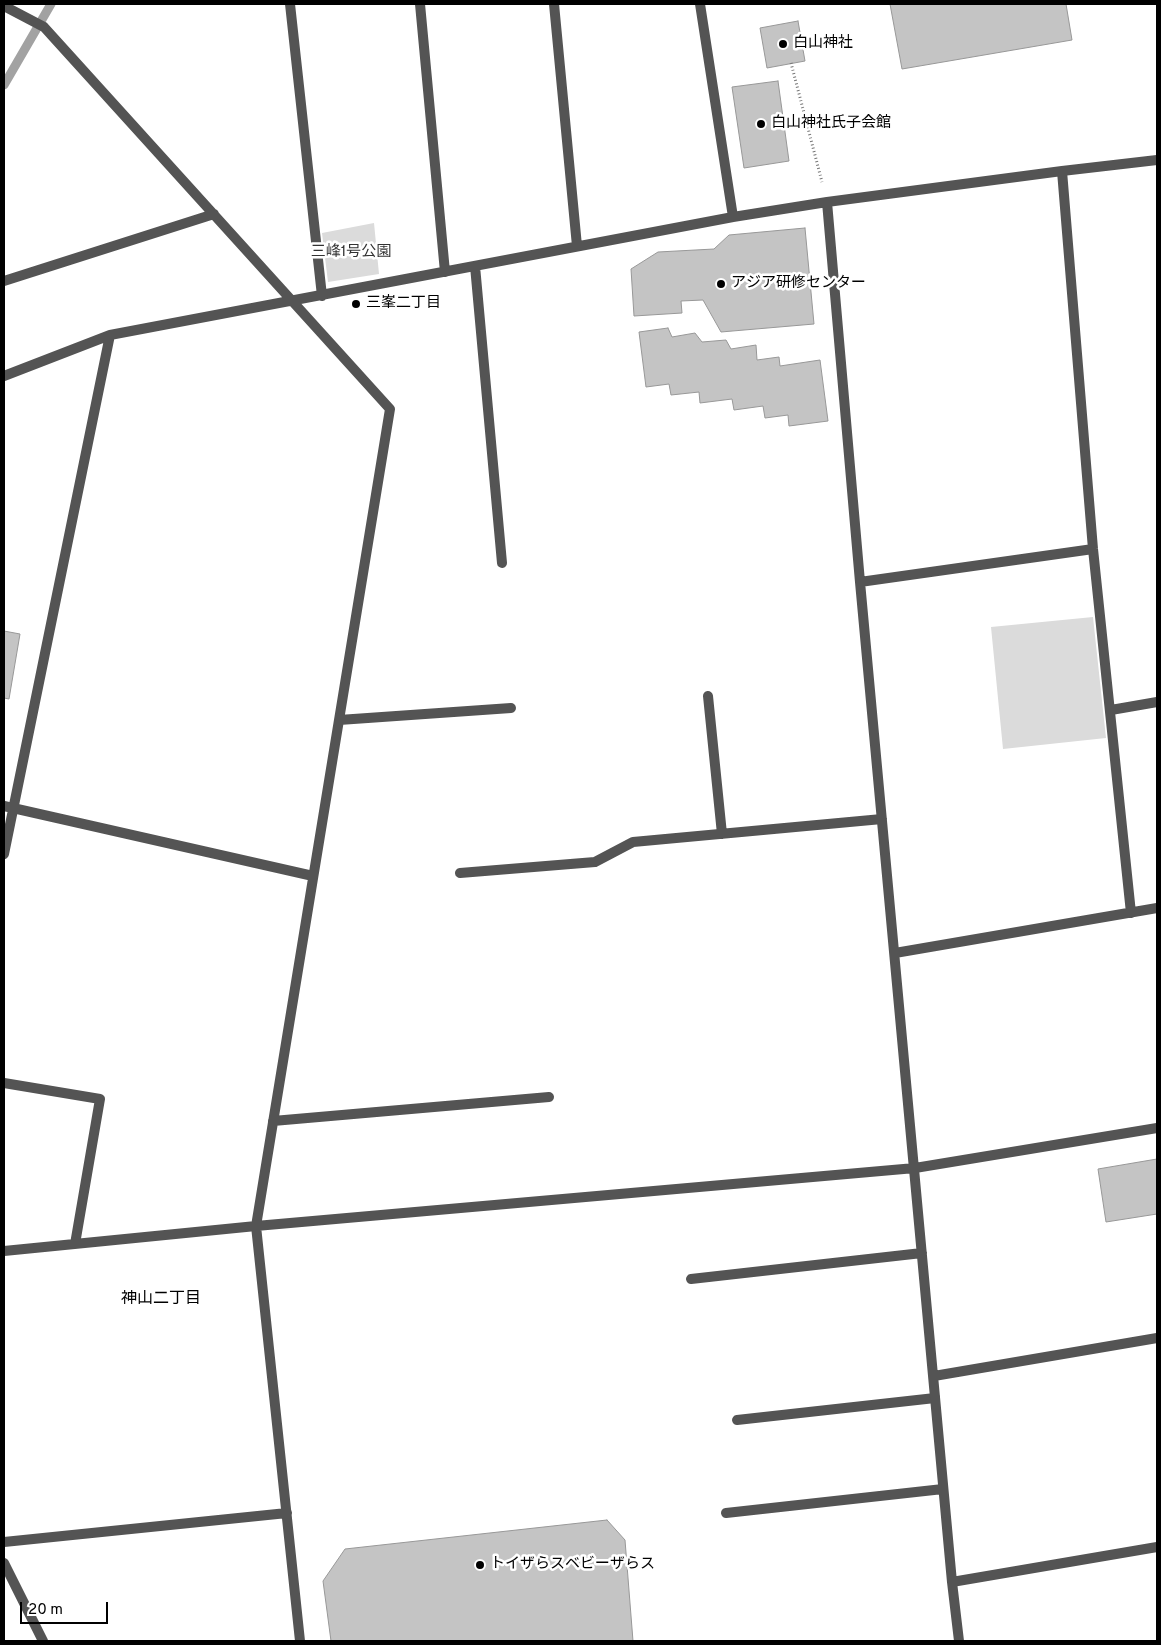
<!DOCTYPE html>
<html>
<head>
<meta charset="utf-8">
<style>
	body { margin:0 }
	#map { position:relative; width:1161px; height:1645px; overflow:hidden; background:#fff; font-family:Overpass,sans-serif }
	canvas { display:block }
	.frame { position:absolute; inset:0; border:5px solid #000; pointer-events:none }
	.scale { position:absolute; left:20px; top:1602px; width:88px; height:22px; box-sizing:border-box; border:2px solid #000; border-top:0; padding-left:6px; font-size:15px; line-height:18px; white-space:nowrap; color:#000; -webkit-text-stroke:4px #fff; paint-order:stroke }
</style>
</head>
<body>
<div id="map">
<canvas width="1161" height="1645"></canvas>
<div class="frame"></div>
<div class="scale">20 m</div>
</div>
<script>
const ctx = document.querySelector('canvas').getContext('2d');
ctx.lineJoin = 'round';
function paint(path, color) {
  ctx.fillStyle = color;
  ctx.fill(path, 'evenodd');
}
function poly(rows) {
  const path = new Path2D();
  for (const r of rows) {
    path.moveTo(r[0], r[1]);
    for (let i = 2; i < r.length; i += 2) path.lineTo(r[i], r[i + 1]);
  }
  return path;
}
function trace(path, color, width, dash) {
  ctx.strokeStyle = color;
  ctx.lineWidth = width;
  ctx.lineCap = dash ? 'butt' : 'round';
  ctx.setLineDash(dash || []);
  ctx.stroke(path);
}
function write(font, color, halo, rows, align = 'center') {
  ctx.font = font + ' Overpass,"Noto Sans JP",sans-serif';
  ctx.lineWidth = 5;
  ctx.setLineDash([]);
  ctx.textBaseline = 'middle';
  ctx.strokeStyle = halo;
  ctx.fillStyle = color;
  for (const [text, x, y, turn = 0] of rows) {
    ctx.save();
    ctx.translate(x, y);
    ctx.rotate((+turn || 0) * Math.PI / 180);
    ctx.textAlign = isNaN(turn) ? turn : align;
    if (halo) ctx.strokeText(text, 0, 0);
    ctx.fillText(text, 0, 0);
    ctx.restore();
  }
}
paint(poly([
	[374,223,379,274,328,282,322,233],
	[1093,617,1106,738,1003,749,991,627]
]), '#dbdbdb');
trace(poly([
	[4,85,51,4]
]), '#a2a2a2', 9);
const building = poly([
	[890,4,1066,4,1072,40,902,69,890,4],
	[798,21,805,61,767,68,760,28,798,21],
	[778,81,789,161,744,168,732,87,778,81],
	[805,228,814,324,721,332,703,300,681,301,682,313,634,316,631,269,658,252,714,249,729,235,805,228],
	[668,328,672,337,695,333,702,342,726,340,731,349,756,345,757,360,779,357,780,366,820,360,828,421,789,426,788,415,765,418,763,406,734,410,732,399,700,403,699,392,671,395,669,384,646,387,639,332,668,328],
	[4,631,20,634,9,699,4,698,4,631],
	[1157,1159,1157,1214,1106,1222,1098,1169,1157,1159],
	[607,1520,625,1540,633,1641,331,1641,323,1581,345,1549,607,1520]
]);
paint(building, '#c4c4c4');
trace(building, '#989898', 1);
trace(poly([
	[791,63,822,182]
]), '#767676', 3, [1, 2.5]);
trace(poly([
	[737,1420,935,1398]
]), '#545454', 10);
trace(poly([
	[290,4,322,296],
	[420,4,445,272],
	[554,4,577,246],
	[700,4,733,217],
	[4,6,44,27,390,409,256,1226,300,1641],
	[1062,171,1093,549,1131,913],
	[827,202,860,582,952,1582,959,1641],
	[475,266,502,563],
	[4,281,214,214],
	[4,376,110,335,733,217,827,202,1062,171,1157,160],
	[860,582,1093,549],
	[708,696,722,834],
	[1111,710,1157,702],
	[339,720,511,708],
	[4,806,313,876],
	[4,854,110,335],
	[460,873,595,862,633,842,882,819],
	[895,953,1157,908],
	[4,1083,100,1099,75,1244],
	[273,1121,549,1097],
	[4,1251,256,1226,915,1168,1157,1128],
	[691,1279,922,1253],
	[934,1376,1157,1338],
	[726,1513,943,1489],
	[4,1542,287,1513],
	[4,1563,43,1641],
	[952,1582,1157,1547]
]), '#545454', 10);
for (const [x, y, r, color] of [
	[783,44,5,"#000"],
	[761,124,5,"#000"],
	[721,284,5,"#000"],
	[356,304,5,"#000"],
	[480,1565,5,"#000"]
]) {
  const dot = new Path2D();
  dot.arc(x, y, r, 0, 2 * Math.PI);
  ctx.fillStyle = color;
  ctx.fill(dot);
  trace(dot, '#fff', 2);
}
write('15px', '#000', '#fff', [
	["白山神社",793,44],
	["白山神社氏子会館",771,124],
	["アジア研修センター",731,284],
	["三峯二丁目",366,304],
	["トイザらスベビーザらス",490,1565]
], 'left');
write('15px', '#323232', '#fff', [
	["三峰1号公園",351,253]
]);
write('16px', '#000', '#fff', [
	["神山二丁目",161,1300]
]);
</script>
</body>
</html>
